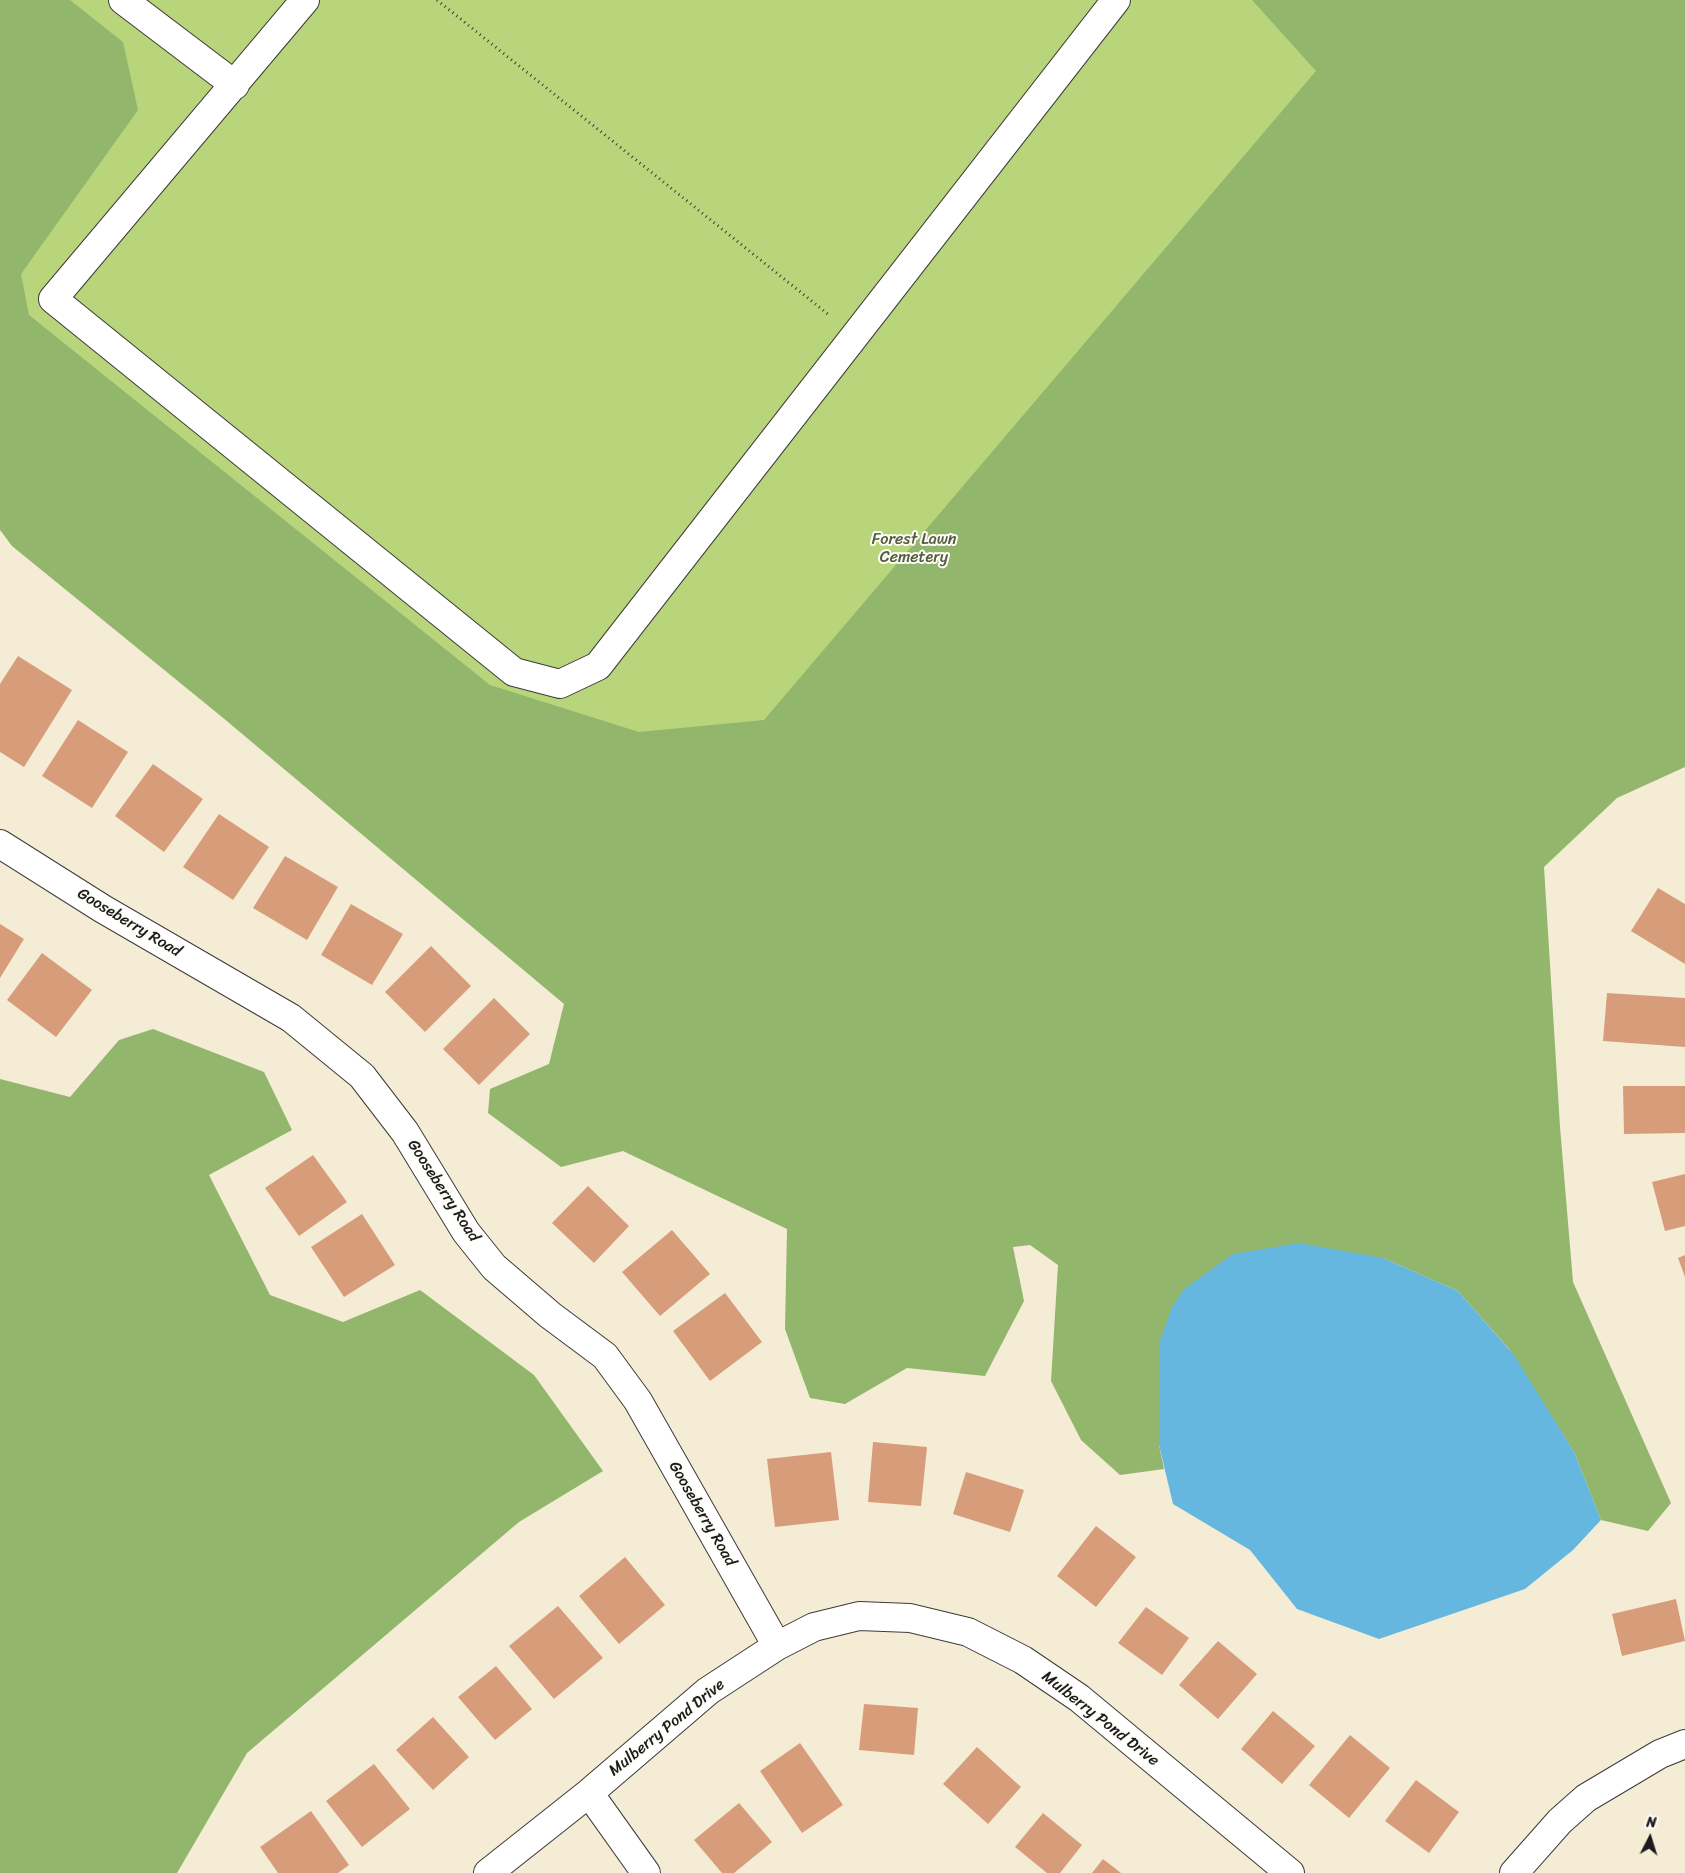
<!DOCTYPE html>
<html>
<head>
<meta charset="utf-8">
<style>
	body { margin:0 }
	#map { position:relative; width:1685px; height:1873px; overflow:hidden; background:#f5ecd6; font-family:Sriracha,sans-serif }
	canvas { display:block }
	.north { position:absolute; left:1625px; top:1813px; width:50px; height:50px; -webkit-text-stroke:4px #fdfcf7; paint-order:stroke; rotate:5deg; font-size:14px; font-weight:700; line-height:20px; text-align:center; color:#1c1c1c }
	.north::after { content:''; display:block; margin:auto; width:18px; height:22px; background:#1c1c1c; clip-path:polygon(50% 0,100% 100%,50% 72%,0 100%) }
</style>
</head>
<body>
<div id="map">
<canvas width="1685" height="1873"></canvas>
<div class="north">N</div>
</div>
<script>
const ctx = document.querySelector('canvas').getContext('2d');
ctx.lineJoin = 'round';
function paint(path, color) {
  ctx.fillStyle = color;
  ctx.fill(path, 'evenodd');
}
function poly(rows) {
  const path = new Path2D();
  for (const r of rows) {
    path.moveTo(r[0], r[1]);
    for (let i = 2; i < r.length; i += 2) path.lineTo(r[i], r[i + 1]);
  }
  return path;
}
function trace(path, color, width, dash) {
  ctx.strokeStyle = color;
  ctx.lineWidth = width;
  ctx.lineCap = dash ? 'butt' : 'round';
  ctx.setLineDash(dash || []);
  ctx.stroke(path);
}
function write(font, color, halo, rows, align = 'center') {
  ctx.font = font + ' Sriracha,sans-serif';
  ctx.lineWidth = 4;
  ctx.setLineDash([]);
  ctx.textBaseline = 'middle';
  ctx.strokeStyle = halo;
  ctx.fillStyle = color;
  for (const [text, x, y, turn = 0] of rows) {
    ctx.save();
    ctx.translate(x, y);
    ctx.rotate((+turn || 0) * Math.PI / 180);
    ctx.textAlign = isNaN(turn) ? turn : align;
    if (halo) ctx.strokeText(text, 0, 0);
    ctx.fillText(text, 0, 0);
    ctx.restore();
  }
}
paint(poly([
	[0,0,1685,0,943,1262,0,475]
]), '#b8d57b');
paint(poly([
	[0,0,70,0,123,42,138,110,21,274,29,315,490,685,639,732,764,720,1316,71,1252,0,1685,0,1685,767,1617,798,1544,867,1560,1127,1573,1282,1671,1503,1648,1531,1601,1520,1574,1452,1509,1349,1458,1291,1383,1258,1159,1445,1164,1469,1120,1475,1081,1440,1051,1381,1058,1265,1030,1245,1013,1247,1024,1301,985,1376,907,1368,845,1404,810,1398,785,1329,787,1229,623,1151,561,1167,488,1113,490,1089,549,1064,564,1004,222,717,12,546,0,530],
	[153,1029,264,1072,292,1130,209,1175,270,1295,343,1322,420,1290,534,1375,603,1471,519,1522,247,1753,177,1873,0,1873,0,1079,70,1097,119,1040]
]), '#92b66b');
paint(poly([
	[1299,1243,1383,1258,1458,1291,1514,1355,1574,1452,1601,1520,1573,1550,1525,1589,1379,1639,1297,1609,1250,1550,1173,1504,1159,1445,1160,1341,1172,1307,1184,1289,1233,1254]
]), '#65b7e0');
paint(poly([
	[18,656,72,690,24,767,0,752,0,684],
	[78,720,128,752,92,808,42,776],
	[153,764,203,799,164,852,115,816],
	[219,814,269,847,233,900,183,867],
	[285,856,338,887,307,940,253,908],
	[1658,888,1685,904,1685,964,1631,931],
	[351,904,403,934,372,985,321,955],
	[0,924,24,939,0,978],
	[431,946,471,986,425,1032,385,992],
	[42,953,92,990,56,1037,7,1000],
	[1607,993,1685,998,1685,1047,1603,1041],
	[494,998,530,1034,479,1085,443,1049],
	[1623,1086,1685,1086,1685,1133,1624,1134],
	[313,1155,347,1202,299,1236,265,1188],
	[1685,1174,1685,1226,1665,1231,1652,1182],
	[588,1186,629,1226,594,1263,552,1223],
	[362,1214,395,1265,344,1297,311,1247],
	[672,1230,710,1274,660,1316,622,1272],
	[1685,1255,1685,1277,1678,1258],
	[725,1293,762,1342,710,1381,673,1331],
	[873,1442,927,1447,921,1506,868,1502],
	[831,1452,839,1520,775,1527,767,1459],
	[966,1472,1024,1490,1010,1532,953,1514],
	[1096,1526,1136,1557,1096,1607,1057,1576],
	[625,1557,665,1605,619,1644,579,1596],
	[1676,1599,1685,1641,1622,1656,1612,1614],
	[558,1606,603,1658,554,1699,509,1646],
	[1146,1607,1189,1638,1162,1675,1118,1643],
	[1218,1641,1257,1674,1218,1719,1179,1685],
	[496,1666,532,1709,495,1740,458,1697],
	[864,1704,918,1708,914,1755,859,1750],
	[1273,1711,1315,1746,1282,1784,1241,1749],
	[433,1717,469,1757,433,1790,396,1750],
	[1350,1735,1390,1768,1349,1818,1309,1785],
	[800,1743,843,1805,802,1833,760,1771],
	[977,1747,1021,1787,988,1824,943,1784],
	[374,1764,410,1809,362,1847,326,1801],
	[1416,1780,1459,1812,1429,1853,1385,1821],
	[739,1803,772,1842,734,1873,722,1873,694,1840],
	[311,1811,349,1865,338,1873,278,1873,260,1847],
	[1043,1813,1082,1845,1060,1873,1047,1873,1015,1847],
	[1103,1859,1121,1873,1092,1873]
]), '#d79d7a');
const minor = poly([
	[123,0,235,85],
	[305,0,53,299,514,672,560,684,598,666,1116,0],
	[0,844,103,909,291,1018,362,1076,405,1132,466,1232,494,1267,550,1315,605,1356,638,1401,777,1646],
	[589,1793,646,1873],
	[488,1873,589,1793,708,1691,777,1646,814,1627,859,1616,910,1618,968,1632,1023,1660,1079,1698,1290,1873],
	[1514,1873,1560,1821,1586,1798,1660,1754,1685,1744]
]);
trace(minor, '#3d3b38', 30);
trace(poly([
	[437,0,829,315]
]), '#3d3b38', 3, [1, 4]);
trace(minor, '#fff', 28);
write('16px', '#535d3d', '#fdfcf7', [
	["Forest Lawn",914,540],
	["Cemetery",914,558]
]);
write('16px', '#1c1c1c', '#fdfcf7', [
	["Gooseberry Road",129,923,31],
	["Gooseberry Road",443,1191,57],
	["Gooseberry Road",702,1514,60],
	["Mulberry Pond Drive",1100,1719,38],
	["Mulberry Pond Drive",667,1728,-39]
]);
</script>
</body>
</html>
